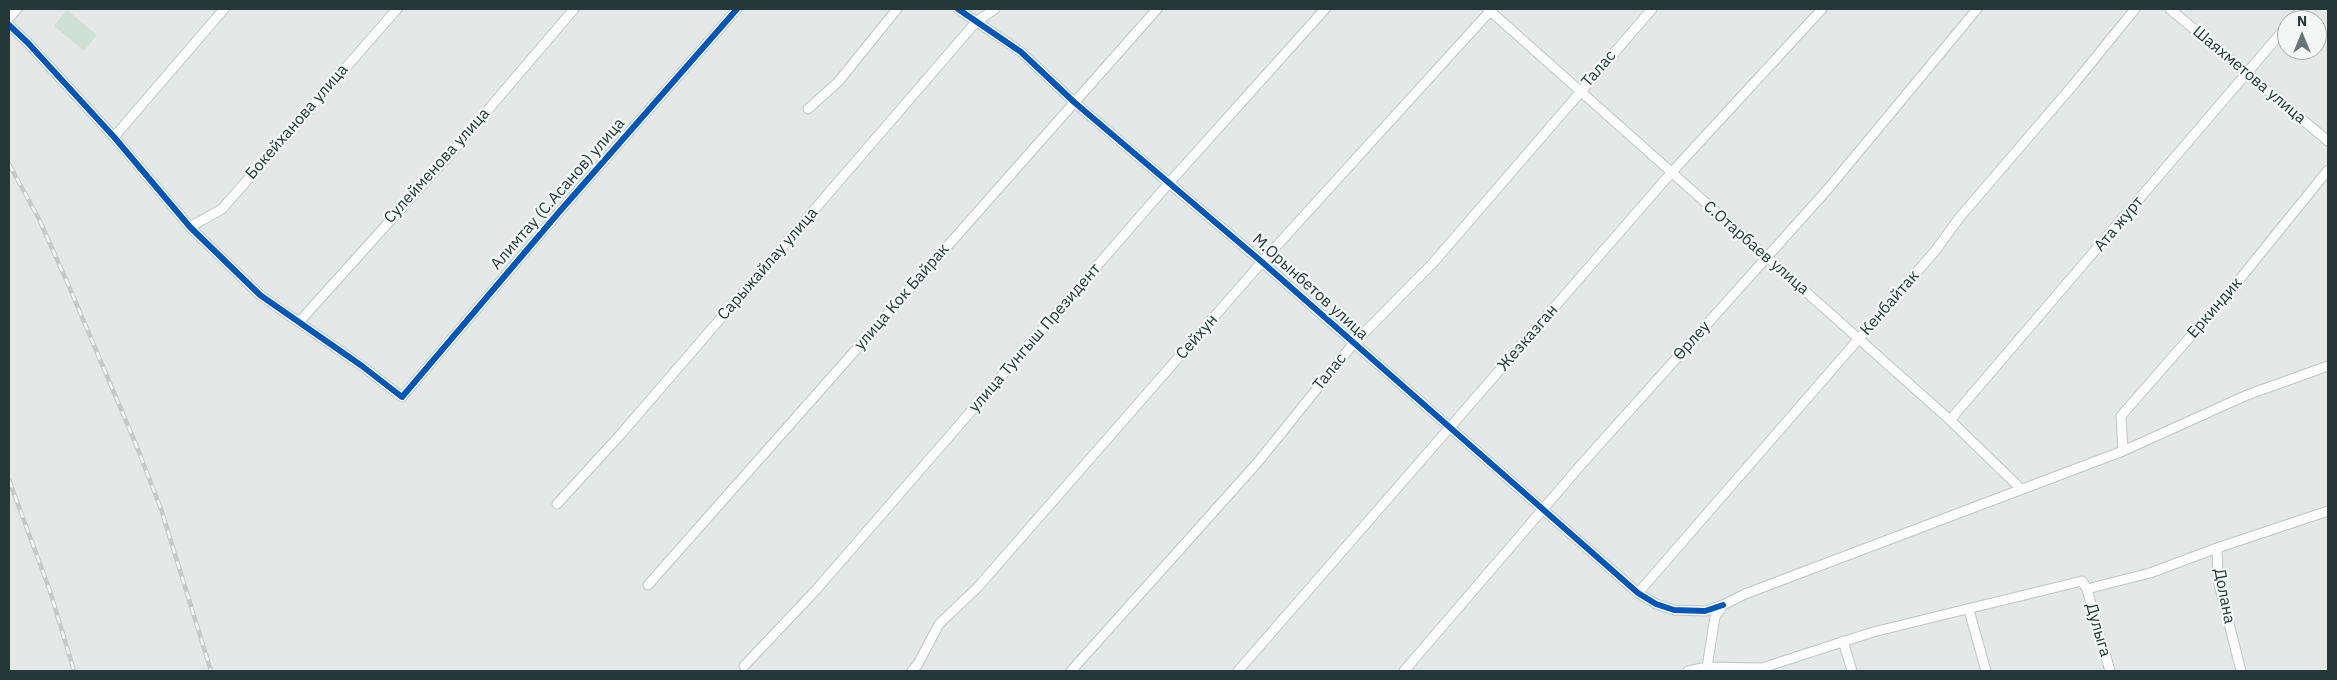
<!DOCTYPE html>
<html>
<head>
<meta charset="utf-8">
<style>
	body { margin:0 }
	#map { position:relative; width:2337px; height:680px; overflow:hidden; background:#e4e8e7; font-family:"IBM Plex Sans",sans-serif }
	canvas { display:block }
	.frame { position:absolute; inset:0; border:10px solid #243937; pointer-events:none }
	.north { position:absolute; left:2277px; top:10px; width:50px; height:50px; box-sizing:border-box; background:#f2f7f5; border:1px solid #a0aba9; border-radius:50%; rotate:0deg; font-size:14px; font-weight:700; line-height:20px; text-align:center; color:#243937 }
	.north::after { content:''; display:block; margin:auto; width:18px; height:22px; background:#677675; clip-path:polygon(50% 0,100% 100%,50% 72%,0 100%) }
</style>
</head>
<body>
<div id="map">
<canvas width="2337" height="680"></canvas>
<div class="frame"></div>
<div class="north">N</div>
</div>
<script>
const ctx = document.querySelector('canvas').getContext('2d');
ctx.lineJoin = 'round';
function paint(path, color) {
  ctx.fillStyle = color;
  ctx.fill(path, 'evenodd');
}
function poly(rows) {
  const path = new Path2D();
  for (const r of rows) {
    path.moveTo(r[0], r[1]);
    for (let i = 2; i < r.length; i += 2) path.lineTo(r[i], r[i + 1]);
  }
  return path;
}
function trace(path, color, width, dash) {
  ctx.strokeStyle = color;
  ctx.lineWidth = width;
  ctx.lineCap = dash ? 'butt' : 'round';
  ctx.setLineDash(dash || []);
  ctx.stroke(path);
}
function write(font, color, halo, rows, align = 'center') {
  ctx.font = font + ' "IBM Plex Sans",sans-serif';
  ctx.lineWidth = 4.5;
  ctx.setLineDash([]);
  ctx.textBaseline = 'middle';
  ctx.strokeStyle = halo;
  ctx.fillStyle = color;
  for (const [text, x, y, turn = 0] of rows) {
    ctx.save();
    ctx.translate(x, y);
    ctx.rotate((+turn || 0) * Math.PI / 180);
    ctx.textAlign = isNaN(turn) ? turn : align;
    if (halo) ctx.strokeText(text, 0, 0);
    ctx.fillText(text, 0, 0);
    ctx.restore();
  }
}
paint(poly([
	[67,10,97,35,84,51,54,26]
]), '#cfe0d6');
const street = poly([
	[958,9,1021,52,1074,102,1262,262,1638,593,1656,604,1674,610,1705,611,1723,605],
	[1488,9,1950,420,2021,489],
	[2170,9,2328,141],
	[9,18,17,9],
	[2292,20,2302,9],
	[9,25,28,43,114,137,190,227,260,295,362,366,402,397,560,211,737,9],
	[808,109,838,82,897,9],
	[114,137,224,9],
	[190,227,222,209,397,9],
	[299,322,451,153,574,9],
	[1950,420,2287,26],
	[2123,451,2121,416,2231,290,2328,170],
	[557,504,621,434,976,22,995,9],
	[648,585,1157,9],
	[2087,589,2110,671],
	[1638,593,1935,251,1960,217,2074,84,2135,9],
	[1969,610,1986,671],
	[1843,641,1852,671],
	[744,666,816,590,1169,183,1325,9],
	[1707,667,1715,617,1723,605,1745,594,2123,451,2247,395,2328,366],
	[912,671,918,664,939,624,977,588,1262,262,1492,9],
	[1071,671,1258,462,1353,344,1433,263,1652,9],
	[1238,671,1671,173,1822,9],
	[1404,671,1580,466,1827,190,1977,9],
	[1688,671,1707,667,1762,668,1873,632,2082,581,2087,589,2150,573,2217,548],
	[2241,671,2218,580,2217,548,2328,511]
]);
trace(street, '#c1c5c4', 11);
trace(street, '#fbfcfb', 9);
const rail = poly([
	[9,164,39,219,71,291,137,447,161,509,211,671],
	[9,480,50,591,74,671]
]);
trace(rail, '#c7c9c9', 4.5);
trace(rail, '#f2f7f5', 2.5, [8]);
trace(poly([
	[958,9,1021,52,1074,102,1262,262,1638,593,1656,604,1674,610,1705,611,1723,605],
	[9,25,28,43,114,137,190,227,260,295,362,366,402,397,560,211,737,9]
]), '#0057b8', 6);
write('16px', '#243937', '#f2f7f5', [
	["Талас",1599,69,-49],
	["Шаяхметова улица",2249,75,40],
	["Бокейханова улица",297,122,-49],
	["Сулейменова улица",437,166,-48],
	["Алимтау (С.Асанов) улица",558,194,-49],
	["Ата журт",2119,224,-50],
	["С.Отарбаев улица",1756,248,41],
	["Сарыжайлау улица",768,264,-49],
	["М.Орынбетов улица",1310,287,42],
	["улица Кок Байрак",902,297,-49],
	["Кенбайтак",1890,303,-49],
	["Еркиндик",2215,308,-49],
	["Сейхун",1197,337,-49],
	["улица Тунгыш Президент",1035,338,-49],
	["Жезказган",1528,338,-49],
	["Өрлеу",1692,341,-48],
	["Талас",1330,372,-51],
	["Долана",2224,596,79],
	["Дулыга",2098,630,74]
]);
</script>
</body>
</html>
